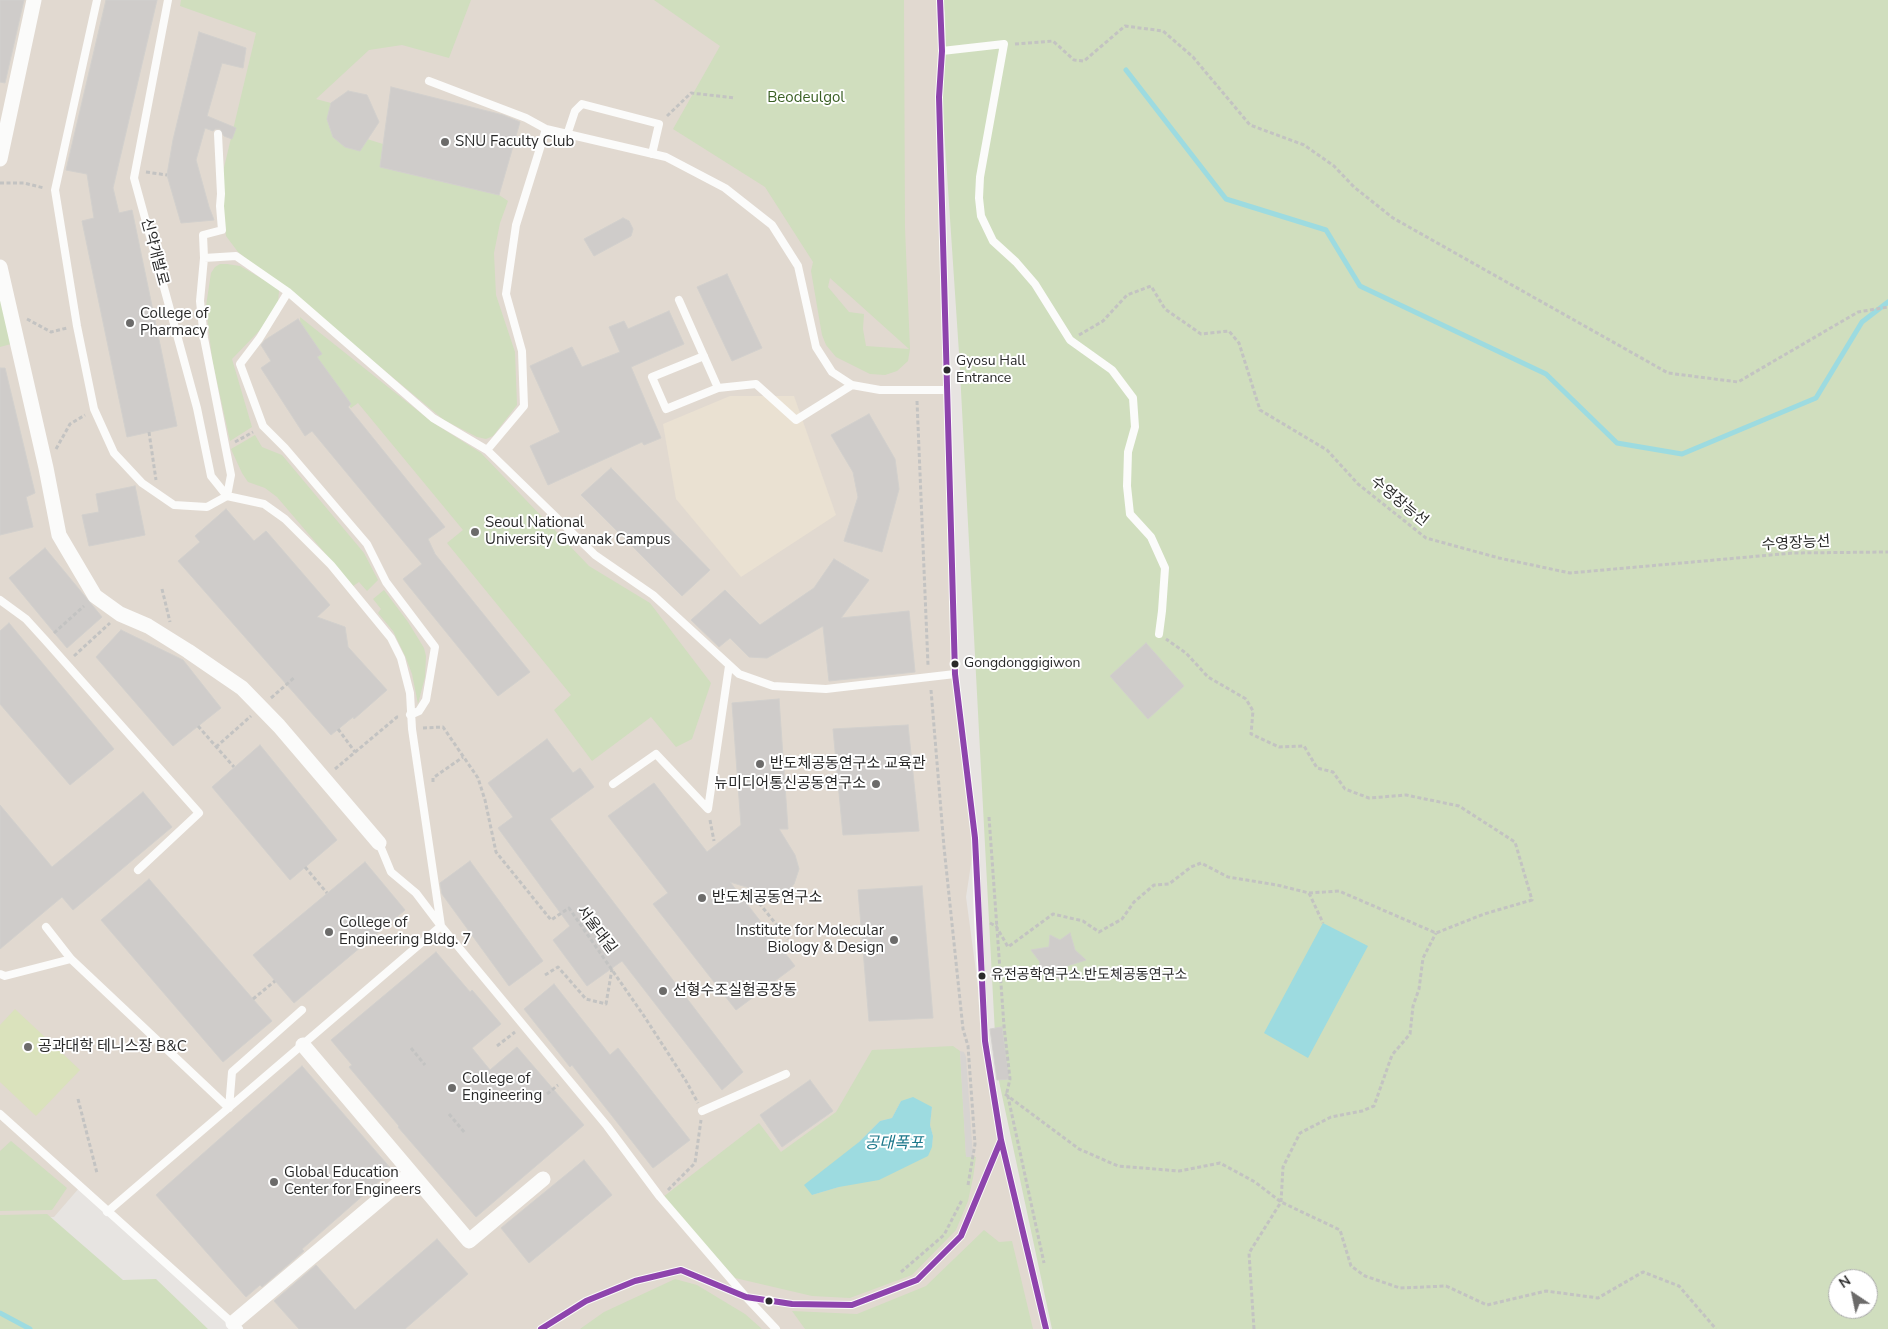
<!DOCTYPE html>
<html>
<head>
<meta charset="utf-8">
<style>
	body { margin:0 }
	#map { position:relative; width:1888px; height:1329px; overflow:hidden; background:#e7e4e1; font-family:"Nunito Sans",sans-serif }
	canvas { display:block }
	.north { position:absolute; left:1828px; top:1269px; width:50px; height:50px; box-sizing:border-box; background:#fff; border:1px solid #aaa; border-radius:50%; rotate:326deg; font-size:14px; font-weight:700; line-height:20px; text-align:center; color:#2a2a2a }
	.north::after { content:''; display:block; margin:auto; width:18px; height:22px; background:#6c6b6a; clip-path:polygon(50% 0,100% 100%,50% 72%,0 100%) }
</style>
</head>
<body>
<div id="map">
<canvas width="1888" height="1329"></canvas>
<div class="north">N</div>
</div>
<script>
const ctx = document.querySelector('canvas').getContext('2d');
ctx.lineJoin = 'round';
function paint(path, color) {
  ctx.fillStyle = color;
  ctx.fill(path, 'evenodd');
}
function poly(rows) {
  const path = new Path2D();
  for (const r of rows) {
    path.moveTo(r[0], r[1]);
    for (let i = 2; i < r.length; i += 2) path.lineTo(r[i], r[i + 1]);
  }
  return path;
}
function trace(path, color, width, dash) {
  ctx.strokeStyle = color;
  ctx.lineWidth = width;
  ctx.lineCap = dash ? 'butt' : 'round';
  ctx.setLineDash(dash || []);
  ctx.stroke(path);
}
function write(font, color, halo, rows, align = 'center') {
  ctx.font = font + ' "Nunito Sans","Noto Sans KR",sans-serif';
  ctx.lineWidth = 4;
  ctx.setLineDash([]);
  ctx.textBaseline = 'middle';
  ctx.strokeStyle = halo;
  ctx.fillStyle = color;
  for (const [text, x, y, turn = 0] of rows) {
    ctx.save();
    ctx.translate(x, y);
    ctx.rotate((+turn || 0) * Math.PI / 180);
    ctx.textAlign = isNaN(turn) ? turn : align;
    if (halo) ctx.strokeText(text, 0, 0);
    ctx.fillText(text, 0, 0);
    ctx.restore();
  }
}
paint(poly([
	[0,0,940,0,939,97,955,674,975,838,966,897,991,1083,1046,1329,239,1329,80,1187,54,1217,0,1219]
]), '#e1d9d0');
paint(poly([
	[181,0,471,0,449,58,402,45,369,50,316,99,331,103,327,119,367,139,383,144,380,167,499,195,508,201,500,223,494,253,496,295,515,352,517,405,493,436,486,439,477,437,444,420,307,306,238,252,226,236,221,180,256,33,180,6],
	[654,0,904,0,905,228,910,349,908,361,897,371,885,375,870,374,836,357,826,345,822,335,811,271,813,262,765,187,673,129,720,46],
	[830,278,909,349,866,346,863,329,864,314,849,312,828,287],
	[942,0,1888,0,1888,1329,1052,1329,997,1072,959,353,939,54,946,53,945,13],
	[1838,1279,1868,1279,1868,1309,1838,1309],
	[220,264,227,264,240,266,278,288,279,291,278,302,260,330,232,359,252,427,230,441,212,359,206,306,211,273,215,267],
	[0,298,11,344,0,347],
	[300,317,432,422,481,453,589,566,650,603,711,683,692,739,676,747,651,717,592,761,554,710,571,695,447,543,463,530,358,403,351,408,301,345],
	[255,435,262,447,282,455,364,553,378,580,367,591,359,582,353,586,277,497,265,488,248,482,242,473,231,449],
	[384,590,408,622,424,648,426,656,425,677,418,704,412,674,406,658,393,631,378,613,381,609,373,599],
	[953,1046,960,1051,966,1156,976,1157,973,1178,968,1201,956,1230,912,1275,850,1298,812,1296,735,1278,663,1197,759,1123,781,1152,836,1112,872,1050],
	[901,1101,932,1107,930,1125,933,1136,932,1146,839,1187,812,1195,859,1142,880,1121,892,1118],
	[11,1141,67,1188,52,1210,0,1211,0,1151],
	[47,1214,123,1280,156,1279,208,1329,0,1329,0,1215],
	[984,1230,999,1242,1012,1241,1033,1329,805,1329,792,1311,857,1314,926,1286],
	[675,1279,697,1285,745,1314,762,1329,580,1329,604,1312]
]), '#d0debe');
paint(poly([
	[730,396,794,396,836,515,741,577,676,499,663,424]
]), '#eae1d2');
paint(poly([
	[15,1009,80,1070,36,1116,0,1082,0,1025]
]), '#dae2bc');
paint(poly([
	[960,1051,964,1052,966,1057,973,1157,966,1157]
]), '#d7d4d1');
paint(poly([
	[1323,923,1368,946,1308,1058,1264,1033],
	[913,1097,932,1107,930,1125,933,1136,932,1147,928,1156,879,1180,839,1187,812,1195,804,1185,859,1142,880,1121,892,1118,901,1101]
]), '#9ddbe0');
trace(poly([
	[1126,70,1226,199,1326,230,1360,286,1546,374,1617,443,1682,454,1816,398,1862,322,1888,302],
	[0,1313,30,1329]
]), '#9ddbe0', 5);
const building = poly([
	[0,0,24,0,5,83,0,82,0,0],
	[106,0,157,0,113,188,119,213,132,210,177,426,127,437,82,221,94,218,87,174,66,170,106,0],
	[199,32,246,48,243,68,222,63,207,116,236,128,232,139,224,136,220,129,215,129,213,131,205,128,196,160,209,207,214,220,181,223,167,175,173,140,199,32],
	[391,87,503,115,520,122,499,195,380,167,391,87],
	[348,91,367,95,379,122,360,151,345,147,333,137,327,119,331,103,348,91],
	[623,218,629,221,633,229,631,236,594,256,584,239,623,218],
	[727,274,762,348,732,361,697,287,727,274],
	[669,311,684,344,631,367,661,438,644,445,642,442,548,485,530,446,560,432,530,366,572,347,582,367,620,352,609,327,624,321,628,329,669,311],
	[298,319,322,354,317,357,351,404,348,407,445,527,428,539,435,554,530,672,498,696,403,579,422,564,312,431,305,436,261,368,271,361,261,345,265,340,298,319],
	[0,368,5,368,35,493,26,497,33,527,0,535,0,368],
	[869,414,895,459,899,489,882,552,844,541,858,497,853,472,831,435,869,414],
	[611,468,710,570,682,596,581,495,611,468],
	[135,486,145,535,89,546,82,515,99,512,96,494,135,486],
	[226,509,254,541,266,531,273,539,330,605,317,617,345,627,348,647,387,690,354,719,353,717,331,735,178,561,200,542,195,536,226,509],
	[45,548,102,617,67,648,9,578,45,548],
	[834,559,869,580,841,618,909,611,915,672,829,681,823,626,767,658,749,657,730,638,719,647,691,620,725,590,760,625,814,588,834,559],
	[9,623,114,749,70,785,0,704,0,631,9,623],
	[121,630,183,660,221,708,173,746,96,657,121,630],
	[1146,643,1184,686,1148,719,1110,676,1146,643],
	[779,699,788,829,779,829,795,855,799,869,794,884,786,894,773,895,730,882,795,966,736,1010,653,904,668,893,608,816,654,783,707,852,741,825,732,703,779,699],
	[908,725,919,831,843,835,833,729,908,725],
	[547,739,573,773,580,768,594,787,550,819,743,1072,722,1090,622,961,587,986,553,940,570,926,498,828,513,817,488,783,547,739],
	[260,745,337,840,290,880,212,787,260,745],
	[143,792,172,827,73,910,62,897,0,949,0,805,52,867,143,792],
	[470,861,543,961,509,986,442,894,440,883,470,861],
	[365,862,405,910,294,1003,253,955,365,862],
	[149,879,272,1021,223,1062,101,920,149,879],
	[922,886,933,1018,869,1021,858,890,922,886],
	[1070,933,1075,950,1086,960,1067,966,1061,981,1051,973,1038,973,1040,962,1031,950,1049,947,1050,935,1060,940,1070,933],
	[436,952,470,992,472,990,501,1024,472,1048,490,1070,517,1047,584,1125,476,1217,398,1127,399,1126,349,1067,352,1065,331,1040,436,952],
	[554,984,610,1055,618,1048,690,1140,653,1168,572,1065,570,1067,524,1009,554,984],
	[1002,1027,1009,1079,997,1080,990,1029,1002,1027],
	[302,1066,392,1170,302,1249,304,1251,262,1287,260,1285,246,1297,156,1195,302,1066],
	[810,1080,833,1111,782,1147,760,1115,810,1080],
	[584,1160,612,1195,529,1263,501,1228,584,1160],
	[437,1239,468,1274,405,1329,299,1329,274,1301,316,1265,355,1310,437,1239]
]);
paint(building, '#cfccca');
trace(building, '#d2d0cd', 1);
trace(poly([
	[1015,44,1053,41,1074,60,1084,61,1125,26,1163,31,1193,57,1250,125,1304,145,1334,166,1354,187,1393,218,1668,373,1738,382,1858,312,1888,307],
	[667,116,691,93,735,98],
	[146,172,167,175],
	[0,183,24,183,44,188],
	[27,319,51,332,67,328],
	[1079,335,1103,321,1127,295,1151,286,1165,309,1201,334,1229,331,1239,343,1260,410,1327,450,1358,484,1426,538,1499,558,1570,573,1793,553,1888,552],
	[917,401,928,665],
	[149,432,156,480],
	[235,442,253,432],
	[56,449,70,424,85,415],
	[162,589,170,622],
	[54,633,84,606],
	[74,656,110,623],
	[931,690,944,847,963,1029,968,1046,975,1144,968,1185],
	[271,698,295,677],
	[198,726,234,767],
	[423,728,443,727,478,778,485,800,496,852,551,920,569,908,644,1016,686,1081,698,1103],
	[338,729,355,752],
	[216,747,251,716],
	[335,769,397,717,400,717],
	[433,782,433,778,463,757],
	[989,817,1004,1026,1010,1079,1007,1092,1044,1263],
	[710,820,714,841],
	[305,867,327,893],
	[751,893,788,939],
	[1309,893,1323,923],
	[990,923,996,926,1008,947,1053,914,1083,921,1099,932,1122,919,1134,902,1154,885,1169,884,1191,867,1201,863,1228,877,1277,885,1309,893,1339,891,1436,933,1484,914,1532,900,1515,842,1459,806,1406,795,1369,798,1345,789,1333,772,1317,768,1304,746,1279,747,1251,734,1253,711,1246,699,1208,677,1186,653,1166,639],
	[545,975,558,967,586,999,606,1004,612,969],
	[253,999,275,981],
	[497,1046,515,1032],
	[411,1048,425,1065],
	[547,1094,558,1085],
	[1005,1094,1079,1149,1118,1166,1179,1171,1220,1163,1255,1182,1281,1202,1340,1230,1351,1266,1365,1276,1400,1288,1446,1286,1487,1305,1546,1291,1598,1298,1643,1272,1679,1286,1716,1329],
	[78,1099,97,1173],
	[449,1114,465,1133],
	[668,1190,695,1163,701,1120],
	[901,1272,944,1235,962,1200],
	[1254,1329,1249,1253,1281,1202,1283,1167,1300,1133,1331,1117,1362,1111,1374,1106,1392,1055,1410,1034,1413,1006,1419,989,1423,958,1436,933]
]), '#c3c3c2', 3, [4, 2.5]);
trace(poly([
	[97,0,55,190,77,326,94,409,114,453,142,483,174,505,207,507,227,496,264,504,285,519,331,565,391,638,401,658,410,693,412,729,441,926,107,1212],
	[168,0,134,178,197,408,211,476,227,496],
	[940,0,942,51,939,97,955,674,975,838,978,918,985,1041,1001,1140,1046,1329],
	[942,51,1004,44,980,177,979,198,981,216,993,241,1016,262,1035,284,1070,340,1112,370,1133,398,1135,427,1128,452,1127,486,1130,514,1151,537,1165,568,1162,611,1159,634],
	[429,81,526,118,546,129],
	[567,135,575,111,582,104,659,124,652,154],
	[204,258,203,235,222,230,220,206,221,194,218,134],
	[288,292,259,339,240,364,263,426,285,448,367,544,386,582,435,647,426,700,419,711,410,715],
	[679,300,718,388],
	[704,356,652,377,666,409,718,388,756,384,796,420,852,385],
	[487,450,524,406,522,351,506,294,516,225,546,129,666,157,725,188,772,225,798,266,816,347,832,372,852,385,880,390,946,390],
	[227,496,231,475,204,338,200,301,204,258,236,256,288,292,433,418,487,450,595,555,653,595,739,674,773,686,826,689,955,674],
	[0,600,26,619,46,641,199,813,138,870],
	[613,784,656,754,708,809,729,666],
	[379,843,391,872,416,893,441,926,607,1126,660,1197,746,1297,776,1329],
	[46,927,71,959,229,1108],
	[0,974,5,976,71,959],
	[229,1108,232,1072,302,1010],
	[702,1111,786,1074],
	[0,1114,239,1329],
	[541,1329,586,1301,635,1281,681,1270,746,1297,792,1304,852,1305,917,1280,961,1236,1001,1140]
]), '#fbfbfa', 8);
trace(poly([
	[0,159,34,0],
	[0,267,46,468,59,535,95,596,120,614,148,626,188,651,242,688,279,726,379,843],
	[303,1045,469,1241,543,1179],
	[233,1323,411,1173]
]), '#fbfbfa', 15);
trace(poly([
	[940,0,942,51,939,97,955,674,975,838,985,1041,1001,1140,1046,1329],
	[541,1329,586,1301,635,1281,681,1270,746,1297,792,1304,852,1305,917,1280,961,1236,1001,1140]
]), '#8e44ad', 6);
for (const [x, y, r, color] of [
	[445,142,5,"#6c6b6a"],
	[130,323,5,"#6c6b6a"],
	[947,370,4.5,"#2a2a2a"],
	[475,532,5,"#6c6b6a"],
	[955,664,4.5,"#2a2a2a"],
	[760,764,5,"#6c6b6a"],
	[876,784,5,"#6c6b6a"],
	[702,898,5,"#6c6b6a"],
	[329,932,5,"#6c6b6a"],
	[894,940,5,"#6c6b6a"],
	[982,976,4.5,"#2a2a2a"],
	[663,991,5,"#6c6b6a"],
	[28,1047,5,"#6c6b6a"],
	[452,1088,5,"#6c6b6a"],
	[274,1182,5,"#6c6b6a"],
	[769,1301,4.5,"#2a2a2a"]
]) {
  const dot = new Path2D();
  dot.arc(x, y, r, 0, 2 * Math.PI);
  ctx.fillStyle = color;
  ctx.fill(dot);
  trace(dot, '#fff', 2);
}
write('14px', '#2a2a2a', '#fff', [
	["Gyosu Hall",956,362],
	["Entrance",956,379],
	["Gongdonggigiwon",964,664],
	["유전공학연구소.반도체공동연구소",991,976]
], 'left');
write('15px', '#395f23', '#fff', [
	["Beodeulgol",806,98]
]);
write('15px', '#2a2a2a', '#fff', [
	["SNU Faculty Club",455,142],
	["College of",140,314],
	["Pharmacy",140,331],
	["Seoul National",485,523],
	["University Gwanak Campus",485,540],
	["반도체공동연구소 교육관",770,764],
	["뉴미디어통신공동연구소",866,784,"right"],
	["반도체공동연구소",712,898],
	["College of",339,923],
	["Engineering Bldg. 7",339,940],
	["Institute for Molecular",884,931,"right"],
	["Biology & Design",884,948,"right"],
	["선형수조실험공장동",673,991],
	["공과대학 테니스장 B&C",38,1047],
	["College of",462,1079],
	["Engineering",462,1096],
	["Global Education",284,1173],
	["Center for Engineers",284,1190]
], 'left');
write('15px', '#2a2a2a', '#fff', [
	["신약개발로",154,252,75],
	["수영장능선",1399,502,39],
	["수영장능선",1796,544,-3],
	["서울대길",596,930,53]
]);
write('italic 16px', '#1d788b', '#fff', [
	["공대폭포",894,1144]
]);
</script>
</body>
</html>
